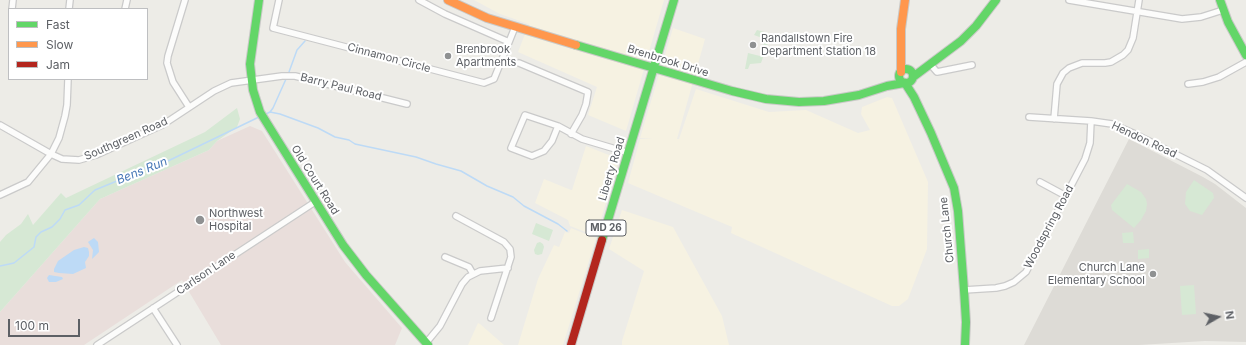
<!DOCTYPE html>
<html>
<head>
<meta charset="utf-8">
<style>
	body { margin:0 }
	#map { position:relative; width:1246px; height:345px; overflow:hidden; background:#edece7; font-family:Inter,sans-serif }
	canvas { display:block }
	.legend { position:absolute; left:8px; top:8px; width:140px; height:72px; box-sizing:border-box; background:#fff; border:1px solid #bebfc1; margin:0; padding:5px 7px; list-style:none; font-size:12px; color:#5d6065 }
	.legend li { display:flex; align-items:center; gap:8px; height:20px }
	.legend b { width:20px; border:1px solid #bebfc1 }
	.north { position:absolute; left:1198px; top:297px; width:40px; height:40px; -webkit-text-stroke:3px #fff; paint-order:stroke; rotate:81deg; font-size:11px; font-weight:700; line-height:16px; text-align:center; color:#5d6065 }
	.north::after { content:''; display:block; margin:auto; width:14px; height:18px; background:#5d6065; clip-path:polygon(50% 0,100% 100%,50% 72%,0 100%) }
	.scale { position:absolute; left:8px; top:319px; width:72px; height:18px; box-sizing:border-box; border:2px solid #5d6065; border-top:0; padding-left:5px; font-size:12px; line-height:14px; white-space:nowrap; color:#5d6065; -webkit-text-stroke:3px #fff; paint-order:stroke }
</style>
</head>
<body>
<div id="map">
<canvas width="1246" height="345"></canvas>
<ul class="legend">
<li><b style="height:5px;background:#63d668"></b>Fast</li>
<li><b style="height:5px;background:#ff974d"></b>Slow</li>
<li><b style="height:5px;background:#b3261e"></b>Jam</li>
</ul>
<div class="north">N</div>
<div class="scale">100 m</div>
</div>
<script>
const ctx = document.querySelector('canvas').getContext('2d');
ctx.lineJoin = 'round';
function paint(path, color) {
  ctx.fillStyle = color;
  ctx.fill(path, 'evenodd');
}
function poly(rows) {
  const path = new Path2D();
  for (const r of rows) {
    if (r.length === 3) {
      path.moveTo(r[0] + r[2], r[1]);
      path.arc(r[0], r[1], r[2], 0, 2 * Math.PI);
      continue;
    }
    path.moveTo(r[0], r[1]);
    for (let i = 2; i < r.length; i += 2) path.lineTo(r[i], r[i + 1]);
  }
  return path;
}
function trace(path, color, width, dash) {
  ctx.strokeStyle = color;
  ctx.lineWidth = width;
  ctx.lineCap = dash ? 'butt' : 'round';
  ctx.setLineDash(dash || []);
  ctx.stroke(path);
}
function write(font, color, halo, rows, align = 'center') {
  ctx.font = font + ' Inter,sans-serif';
  ctx.lineWidth = 4;
  ctx.setLineDash([]);
  ctx.textBaseline = 'middle';
  ctx.strokeStyle = halo;
  ctx.fillStyle = color;
  for (const [text, x, y, turn = 0] of rows) {
    ctx.save();
    ctx.translate(x, y);
    ctx.rotate((+turn || 0) * Math.PI / 180);
    ctx.textAlign = isNaN(turn) ? turn : align;
    if (halo) ctx.strokeText(text, 0, 0);
    ctx.fillText(text, 0, 0);
    ctx.restore();
  }
}
paint(poly([
	[474,0,664,0,626,131,588,115,597,87,518,52,529,24,500,14],
	[673,28,705,39,677,139,679,139,696,89,769,112,806,110,858,133,870,130,861,114,862,107,887,97,892,98,928,182,927,249,908,299,899,306,892,306,731,233,732,227,628,183,640,139,653,139,640,138],
	[586,146,619,159,596,236,570,226,568,220,535,203,544,179,571,190,572,190],
	[622,210,673,227,722,316,729,345,622,345,622,341,644,271,609,249],
	[571,228,596,238,563,345,518,345,538,279,554,245,559,247,565,232,569,233],
	[478,323,480,324,504,345,468,345]
]), '#f6f2e2');
paint(poly([
	[1129,139,1203,177,1215,184,1246,208,1246,342,1205,341,1139,345,1024,345]
]), '#dddbd6');
paint(poly([
	[250,126,262,131,345,262,402,328,395,345,221,345,182,280,84,345,0,345,0,312,100,199,209,150,217,141]
]), '#e9dedb');
paint(poly([
	[757,30,768,33,769,36,769,40,761,63,750,64,748,69,745,69,748,53,760,56,765,39,754,35],
	[237,108,240,119,237,127,217,141,209,150,100,199,0,312,0,242,6,235,21,224,28,214,33,225,61,193,66,198,205,132],
	[1194,180,1213,193,1214,198,1202,215,1190,211,1185,204,1186,192],
	[1127,184,1141,192,1146,199,1147,204,1146,211,1141,220,1134,228,1112,210,1111,205],
	[536,223,553,230,549,241,532,234],
	[1133,232,1134,243,1123,243,1122,233],
	[540,242,543,244,544,247,542,254,538,255,535,254,534,250,537,243],
	[1149,249,1149,258,1138,259,1138,250],
	[1194,285,1196,314,1182,315,1180,286]
]), '#d6e8d4');
paint(poly([
	[94,238,98,242,99,252,92,259,93,250,88,242],
	[84,247,88,248,89,252,89,256,85,262,86,268,73,274,59,273,54,272,54,269,58,261,74,250],
	[49,275,62,277,63,279,56,282,49,282,47,278]
]), '#bddaf6');
trace(poly([
	[289,72,297,50,305,41],
	[270,112,280,114,318,128,335,137,349,140,355,144,416,157,436,164,461,171,487,186,513,197,524,206,558,224,567,231],
	[264,115,270,112,273,108,286,79],
	[0,266,14,263,34,247,36,237,41,232,52,227,60,219,65,210,79,205,95,190,134,174,149,166,158,165,170,160,259,117]
]), '#bddaf6', 1.5);
const street = poly([
	[185,0,168,56,167,63,173,82,189,107],
	[279,0,273,28,484,83,494,79,509,42,445,14,419,0],
	[1069,0,1182,19,1201,17,1223,10],
	[12,9,13,0],
	[69,9,70,0],
	[125,9,127,0],
	[509,42,515,27],
	[519,63,588,92,586,104,582,115,571,134],
	[930,64,937,72,972,65],
	[1188,84,1203,82,1219,77,1246,62],
	[1029,117,1091,121,1112,124,1135,134,1207,170,1246,198],
	[1054,119,1057,84,1063,73,1069,68,1082,63,1105,63,1111,62,1123,55,1128,50,1133,38,1139,0],
	[0,125,51,154,62,159,79,160,96,155,164,124,214,91,231,83,282,76,295,76,407,104],
	[558,126,525,115,511,148,532,156,544,151,552,141,558,126,582,139,629,153],
	[1040,182,1066,196],
	[0,195,28,182,51,154,59,138,65,116,67,105,68,79],
	[456,216,504,242,510,249,511,257,491,318],
	[445,257,469,267,473,274],
	[964,290,996,288,1005,286,1014,282,1026,272,1085,159,1090,143,1091,121],
	[153,308,177,345],
	[426,343,440,326,462,284,468,277,480,271,508,268],
	[97,345,315,202]
]);
const fast = poly([
	[259,0,250,64,253,90,260,112,343,245,366,275,428,345],
	[1220,0,1228,22,1246,55],
	[576,45,732,91,766,99,799,102,824,101,859,95,887,86,904,83],
	[906,76,7],
	[913,77,961,41,976,26,996,0],
	[905,83,914,97,931,133,954,188,958,211,964,290,966,322,965,345],
	[602,240,674,0]
]);
const slow = poly([
	[448,0,487,18,576,45],
	[901,72,901,29,905,0]
]);
const jam = poly([
	[571,345,602,240]
]);
trace(street, '#cacaca', 8);
trace(fast, '#c9c9c7', 10);
trace(slow, '#c9c9c7', 10);
trace(jam, '#c9c9c7', 10);
trace(street, '#fcfcfb', 5.5);
trace(fast, '#63d668', 8);
trace(slow, '#ff974d', 8);
trace(jam, '#b3261e', 8);
for (const [x, y, r, color] of [
	[753,45,4,"#8f9192"],
	[448,56,4,"#8f9192"],
	[200,220,5,"#8f9192"],
	[1153,274,4,"#8f9192"]
]) {
  const dot = new Path2D();
  dot.arc(x, y, r, 0, 2 * Math.PI);
  ctx.fillStyle = color;
  ctx.fill(dot);
  trace(dot, '#fff', 1.5);
}
for (const [x, y, w] of [
	[606,228,40]
]) {
  const box = new Path2D();
  box.roundRect(x - w / 2, y - 8, w, 16, 3);
  ctx.fillStyle = '#fff';
  ctx.fill(box);
  trace(box, '#5d6065', 1);
}
write('bold 10px', '#5d6065', null, [
	["MD 26",606,228]
]);
write('11px', '#5d6065', '#fff', [
	["Randallstown Fire",761,39],
	["Department Station 18",761,52],
	["Brenbrook",456,50],
	["Apartments",456,63],
	["Northwest",209,214],
	["Hospital",209,227],
	["Church Lane",1145,268,"right"],
	["Elementary School",1145,281,"right"]
], 'left');
write('11px', '#5d6065', '#fff', [
	["Cinnamon Circle",389,58,15],
	["Brenbrook Drive",668,61,17],
	["Barry Paul Road",341,87,14],
	["Southgreen Road",126,139,-24],
	["Hendon Road",1144,140,25],
	["Liberty Road",612,169,-73],
	["Old Court Road",315,180,58],
	["Woodspring Road",1049,227,-62],
	["Church Lane",947,230,-96],
	["Carlson Lane",206,273,-34]
]);
write('italic 12px', '#4878b7', '#fff', [
	["Bens Run",142,171,-22]
]);
</script>
</body>
</html>
